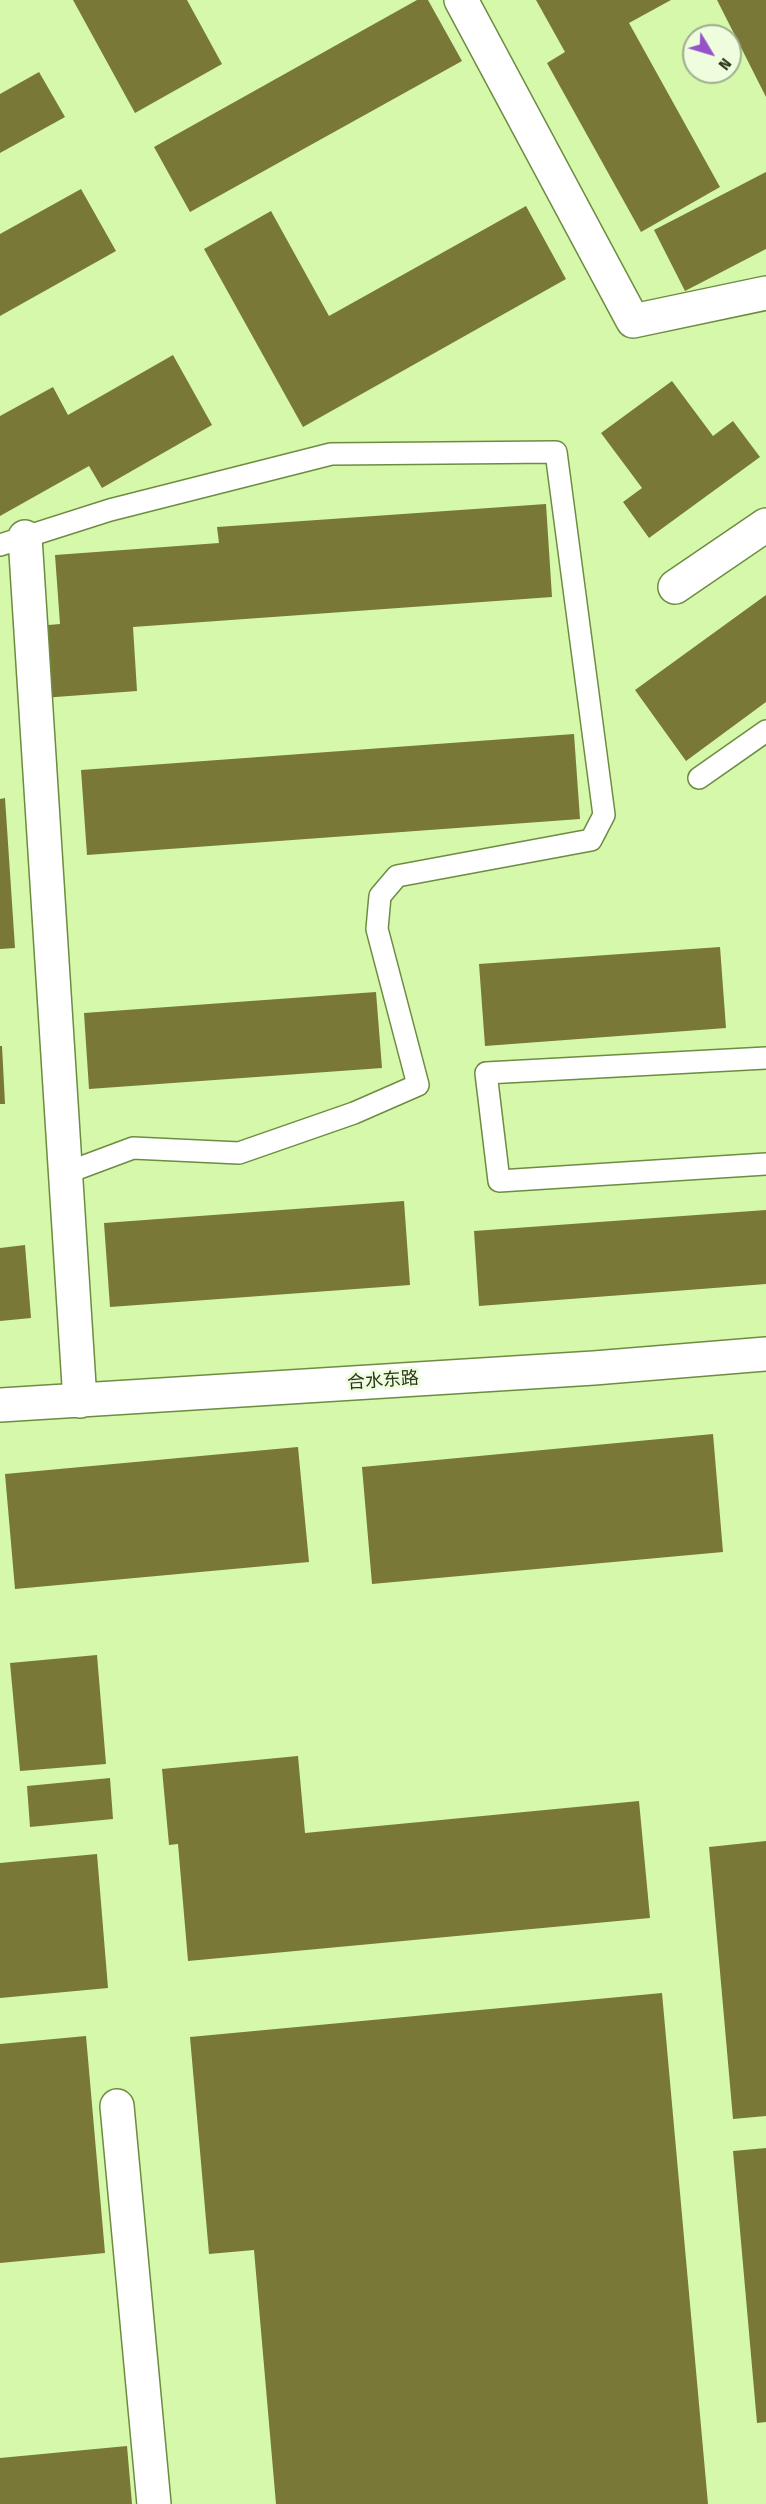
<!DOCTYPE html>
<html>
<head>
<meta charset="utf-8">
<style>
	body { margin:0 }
	#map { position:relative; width:766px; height:2504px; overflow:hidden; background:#d5f8aa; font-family:"Fira Sans Condensed",sans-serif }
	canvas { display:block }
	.north { position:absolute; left:682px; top:24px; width:60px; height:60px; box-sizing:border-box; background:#effddf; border:2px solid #a0ae8f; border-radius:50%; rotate:128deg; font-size:16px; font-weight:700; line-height:24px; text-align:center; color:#2a3717 }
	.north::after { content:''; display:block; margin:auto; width:21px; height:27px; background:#9653c8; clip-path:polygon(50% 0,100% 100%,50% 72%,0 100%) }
</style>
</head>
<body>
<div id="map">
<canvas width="766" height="2504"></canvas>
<div class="north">N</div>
</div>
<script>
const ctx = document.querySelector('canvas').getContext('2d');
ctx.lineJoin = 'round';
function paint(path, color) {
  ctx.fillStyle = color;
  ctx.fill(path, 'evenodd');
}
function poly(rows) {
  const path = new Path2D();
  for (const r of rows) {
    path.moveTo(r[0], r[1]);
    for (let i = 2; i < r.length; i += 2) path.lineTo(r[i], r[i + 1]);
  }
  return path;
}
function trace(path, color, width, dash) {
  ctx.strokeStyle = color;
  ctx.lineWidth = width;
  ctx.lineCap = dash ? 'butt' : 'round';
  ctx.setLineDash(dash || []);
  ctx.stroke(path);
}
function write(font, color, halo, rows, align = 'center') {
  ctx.font = font + ' "Fira Sans Condensed","Noto Sans SC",sans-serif';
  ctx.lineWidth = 6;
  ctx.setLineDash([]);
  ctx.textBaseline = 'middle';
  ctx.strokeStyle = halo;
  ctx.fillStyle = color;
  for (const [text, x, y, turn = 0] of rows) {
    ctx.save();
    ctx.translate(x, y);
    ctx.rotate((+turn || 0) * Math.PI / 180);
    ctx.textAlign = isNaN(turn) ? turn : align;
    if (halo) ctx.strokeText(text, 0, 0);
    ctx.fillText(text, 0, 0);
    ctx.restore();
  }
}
paint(poly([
	[73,0,187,0,222,64,135,113],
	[417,0,428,0,462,61,190,212,154,147],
	[536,0,671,0,629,23,720,187,641,232,547,63,565,52],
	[717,0,766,0,766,97],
	[39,72,65,117,0,153,0,94],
	[766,172,766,249,685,291,654,230],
	[81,189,116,251,0,316,0,234],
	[526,206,566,279,303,427,204,249,271,211,329,316],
	[173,355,212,425,102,488,89,466,0,516,0,416,53,387,68,415],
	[672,381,713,436,733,421,760,457,649,538,623,502,642,488,601,433],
	[546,504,552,597,133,627,137,691,42,698,37,626,60,624,55,555,219,543,217,527],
	[766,595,766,702,686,761,635,690],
	[574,734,580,819,87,855,81,770],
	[5,798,15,948,0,949,0,799],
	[720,947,726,1028,485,1046,479,964],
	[376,992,382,1068,89,1089,84,1013],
	[0,1046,2,1046,5,1104,0,1104],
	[404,1201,410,1285,110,1307,104,1223],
	[766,1210,766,1284,479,1306,474,1231],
	[25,1245,31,1318,0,1321,0,1248],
	[713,1434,723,1552,372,1584,362,1467],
	[298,1447,309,1562,15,1589,5,1474],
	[97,1655,106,1764,20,1771,10,1663],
	[298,1756,305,1833,639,1801,650,1918,188,1961,178,1844,169,1845,162,1769],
	[110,1778,113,1819,30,1827,27,1786],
	[766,1841,766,2116,733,2119,709,1847],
	[97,1854,108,1988,0,1998,0,1863],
	[662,1993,708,2504,276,2504,254,2250,209,2254,190,2037],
	[86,2036,105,2253,0,2263,0,2044],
	[766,2148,766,2422,757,2423,733,2151],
	[127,2446,132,2504,0,2504,0,2458]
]), '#797837');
const lane = poly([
	[0,545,110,510,331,454,556,452,604,815,591,840,397,876,380,896,377,929,418,1085,354,1113,239,1153,133,1148,66,1173],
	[699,778,766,731],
	[766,1058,486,1073,499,1181,766,1164]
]);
const street = poly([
	[461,0,633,321,766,293],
	[25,537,80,1401],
	[675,587,766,525],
	[0,1405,594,1368,766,1354],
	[117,2106,154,2504]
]);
trace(lane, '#6d8c42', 24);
trace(street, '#6d8c42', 36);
trace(lane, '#fff', 21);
trace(street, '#fff', 33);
write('18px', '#2a3717', '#effddf', [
	["合水东路",383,1381,-4]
]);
</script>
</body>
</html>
